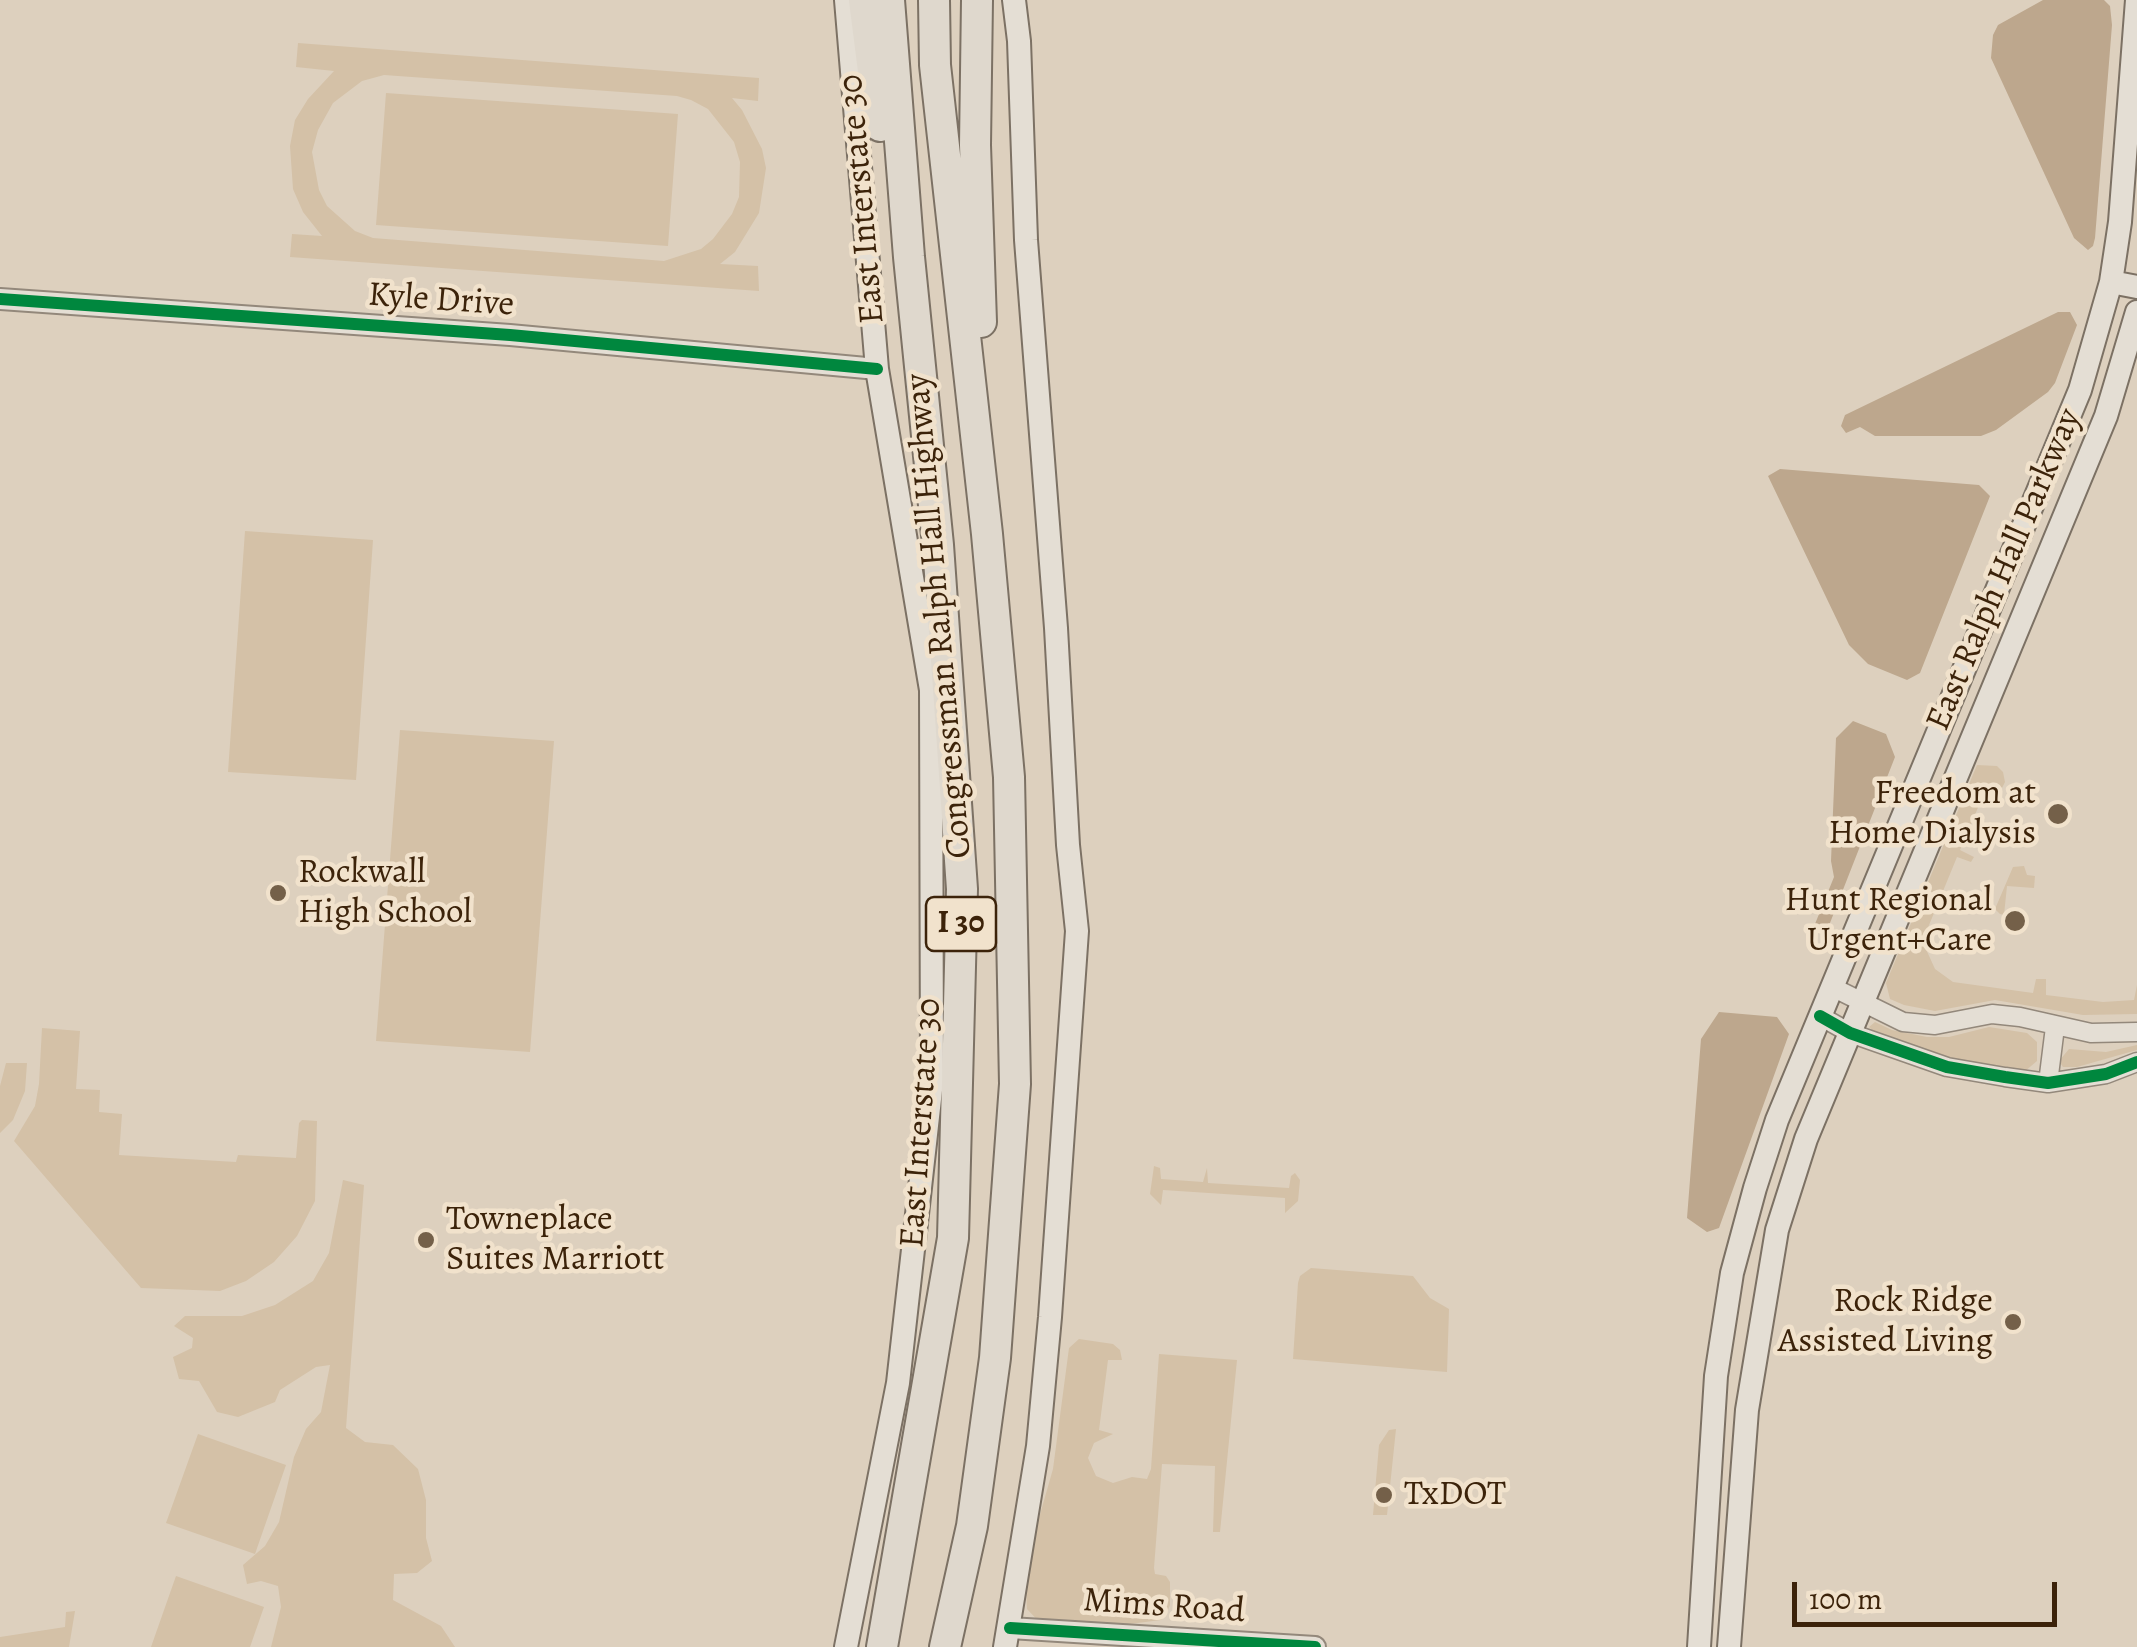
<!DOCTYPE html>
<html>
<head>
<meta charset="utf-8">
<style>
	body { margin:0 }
	#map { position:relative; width:2137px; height:1647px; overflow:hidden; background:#ddd0be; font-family:Alegreya,serif }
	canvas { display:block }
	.scale { position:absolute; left:1792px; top:1582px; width:265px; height:45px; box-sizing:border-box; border:5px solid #3c230a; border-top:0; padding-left:12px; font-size:30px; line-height:35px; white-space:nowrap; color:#3c230a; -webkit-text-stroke:8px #f1e2cc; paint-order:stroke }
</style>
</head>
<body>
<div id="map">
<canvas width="2137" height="1647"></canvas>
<div class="scale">100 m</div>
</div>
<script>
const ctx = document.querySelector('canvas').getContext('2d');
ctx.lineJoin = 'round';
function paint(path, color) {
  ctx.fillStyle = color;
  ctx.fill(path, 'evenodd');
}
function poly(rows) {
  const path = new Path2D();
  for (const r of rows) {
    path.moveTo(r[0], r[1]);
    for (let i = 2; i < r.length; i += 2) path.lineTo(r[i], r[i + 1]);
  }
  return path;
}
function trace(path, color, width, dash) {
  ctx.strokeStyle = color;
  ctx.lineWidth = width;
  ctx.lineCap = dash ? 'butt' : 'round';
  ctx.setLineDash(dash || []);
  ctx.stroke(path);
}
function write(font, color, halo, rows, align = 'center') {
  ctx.font = font + ' Alegreya,serif';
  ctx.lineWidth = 9;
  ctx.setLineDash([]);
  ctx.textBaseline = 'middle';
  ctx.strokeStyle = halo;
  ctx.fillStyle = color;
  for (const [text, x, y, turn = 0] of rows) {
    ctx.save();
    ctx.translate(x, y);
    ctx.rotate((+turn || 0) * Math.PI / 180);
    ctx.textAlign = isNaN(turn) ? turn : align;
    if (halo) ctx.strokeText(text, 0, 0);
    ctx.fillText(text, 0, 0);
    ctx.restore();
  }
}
paint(poly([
	[298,43,759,78,758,101,732,98,742,110,762,149,766,168,759,213,735,252,720,264,758,266,759,291,290,257,292,234,322,236,303,212,293,189,290,146,295,120,308,99,334,71,296,67],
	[384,75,677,96,691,100,708,109,734,142,740,162,739,197,732,214,713,239,701,249,664,261,373,238,355,231,327,206,319,190,312,152,318,130,333,103,362,81],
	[386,93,678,114,668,246,376,225],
	[245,531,373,540,356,780,228,772],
	[400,730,554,741,530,1052,376,1041],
	[1977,765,1997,766,2003,772,2005,782,2002,788,1988,784,1960,850,1974,857,1971,862,1957,857,1927,930,1925,947,1935,969,1953,982,2033,993,2036,979,2046,979,2046,995,2103,1002,2134,1000,2137,985,2137,1014,2083,1015,1995,1000,1935,1011,1904,1005,1890,999,1886,983],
	[2024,866,2027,875,2035,876,2034,888,2007,886,2004,915,2000,914,1995,909,2013,867],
	[1875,1022,1892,1030,1927,1037,1949,1037,1989,1027,2027,1033,2037,1042,2037,1061,2024,1072,1945,1060,1872,1030,1869,1027],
	[42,1028,80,1031,76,1089,100,1090,99,1112,122,1114,119,1155,236,1162,238,1155,296,1158,299,1123,302,1120,317,1121,315,1201,297,1236,274,1262,246,1281,220,1291,141,1288,14,1141,35,1106,39,1084],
	[2137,1045,2137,1050,2077,1067,2063,1067,2059,1061,2069,1049,2106,1052],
	[6,1063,27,1063,25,1091,13,1120,0,1133,0,1086],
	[1154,1166,1160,1168,1161,1179,1203,1182,1207,1168,1208,1183,1289,1188,1291,1176,1295,1173,1300,1180,1298,1201,1285,1213,1285,1198,1163,1190,1161,1205,1150,1194],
	[343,1180,364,1185,346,1428,365,1442,393,1445,418,1469,426,1500,426,1538,432,1561,417,1573,394,1574,393,1600,441,1626,455,1647,271,1647,281,1607,278,1586,261,1581,247,1584,243,1565,265,1546,279,1522,294,1457,306,1429,321,1412,330,1365,316,1367,280,1390,275,1402,238,1417,217,1412,199,1381,179,1379,173,1357,192,1348,193,1338,174,1326,185,1316,242,1316,275,1305,313,1281,329,1253],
	[1311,1268,1413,1276,1430,1298,1449,1309,1447,1372,1293,1359,1298,1283,1300,1276],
	[1079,1339,1113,1344,1120,1350,1122,1360,1108,1360,1099,1430,1113,1434,1094,1443,1088,1458,1096,1476,1113,1483,1132,1477,1147,1479,1151,1469,1159,1354,1237,1360,1220,1532,1213,1532,1215,1466,1162,1464,1154,1568,1155,1574,1166,1576,1170,1582,1170,1605,1166,1615,1161,1620,1066,1632,1046,1629,1027,1609,1025,1567,1053,1469,1069,1348],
	[1396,1429,1387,1515,1373,1515,1379,1445,1389,1430],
	[198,1434,286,1465,255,1554,166,1523],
	[176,1576,264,1607,250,1647,151,1647],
	[75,1611,69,1647,0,1647,0,1637,65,1627,66,1612]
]), '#d4c1a7');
paint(poly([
	[2043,0,2104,0,2110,6,2112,25,2095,238,2093,246,2088,250,2074,238,1991,58,1993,35,1998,25],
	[2058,312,2070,312,2077,325,2055,383,2048,392,1996,430,1981,436,1875,436,1860,427,1846,433,1841,426,1845,415],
	[1780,469,1979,485,1990,496,1920,673,1907,680,1868,664,1849,645,1768,476],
	[1853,721,1886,734,1895,757,1828,928,1822,933,1815,931,1815,924,1834,877,1831,861,1836,738],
	[1719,1012,1777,1017,1789,1034,1719,1228,1707,1232,1687,1218,1701,1039]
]), '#bda78d');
const minor = poly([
	[1832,987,1903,1022,1935,1025,1992,1014,2020,1017,2091,1033,2137,1032],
	[1820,1016,1850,1033,1947,1067,2005,1077,2048,1083,2106,1074,2137,1062],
	[2048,1083,2055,1027]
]);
const tertiary = poly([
	[0,299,510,335,877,369],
	[1010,1628,1315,1647]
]);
const secondary = poly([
	[846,0,877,369,931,690,932,1081,898,1383,846,1647],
	[2111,282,2137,287],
	[1005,1647,1038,1446,1050,1317,1077,931,1068,845,1056,628,1026,240,1019,41,1014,0],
	[1699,1647,1716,1376,1732,1273,1755,1188,1777,1120,2080,390,2111,282,2120,222,2137,0],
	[1729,1647,1747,1410,1777,1230,1806,1139,2106,416,2137,312]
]);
const motorway = poly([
	[864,0,880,126],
	[934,0,935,65,987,534,1009,777,1015,1084,995,1358,972,1526,945,1647],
	[977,0,975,145,981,322],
	[882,1647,953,1238,962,889,938,545,909,257,889,0]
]);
trace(minor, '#93887b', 21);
trace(tertiary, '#93887b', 24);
trace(secondary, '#7c7164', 26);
trace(motorway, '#7c7164', 34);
trace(minor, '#e4ded4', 18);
trace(tertiary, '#e4ded4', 20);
trace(secondary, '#e4ded4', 22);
trace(motorway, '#dfd8cd', 30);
trace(poly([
	[0,299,510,335,877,369],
	[1820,1016,1850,1033,1947,1067,2005,1077,2048,1083,2106,1074,2137,1062],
	[1010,1628,1315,1647]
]), '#00873e', 12);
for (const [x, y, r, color] of [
	[2058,814,12,"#746049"],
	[278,893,10,"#746049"],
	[2015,921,12,"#746049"],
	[426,1240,10,"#746049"],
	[2013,1322,10,"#746049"],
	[1384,1495,10,"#746049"]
]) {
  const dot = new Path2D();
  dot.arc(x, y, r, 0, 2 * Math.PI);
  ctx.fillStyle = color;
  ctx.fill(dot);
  trace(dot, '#f1e2cc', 4);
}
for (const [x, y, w] of [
	[961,924,70]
]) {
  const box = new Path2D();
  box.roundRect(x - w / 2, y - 27, w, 54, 8);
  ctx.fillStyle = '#f1e2cc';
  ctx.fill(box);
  trace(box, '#3c230a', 2.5);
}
write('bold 32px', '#3c230a', null, [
	["I 30",961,924]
]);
write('35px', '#3c230a', '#f1e2cc', [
	["East Interstate 30",863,199,-95],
	["Kyle Drive",441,301,4],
	["East Ralph Hall Parkway",2005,570,-67],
	["Congressman Ralph Hall Highway",940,616,-95],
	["East Interstate 30",922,1123,-86],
	["Mims Road",1164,1607,4]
]);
write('35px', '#3c230a', '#f1e2cc', [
	["Freedom at",2036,794],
	["Home Dialysis",2036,834],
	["Rockwall",298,873,"left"],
	["High School",298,913,"left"],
	["Hunt Regional",1992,901],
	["Urgent+Care",1992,941],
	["Towneplace",446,1220,"left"],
	["Suites Marriott",446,1260,"left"],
	["Rock Ridge",1993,1302],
	["Assisted Living",1993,1342],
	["TxDOT",1404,1495,"left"]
], 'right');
</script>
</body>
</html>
